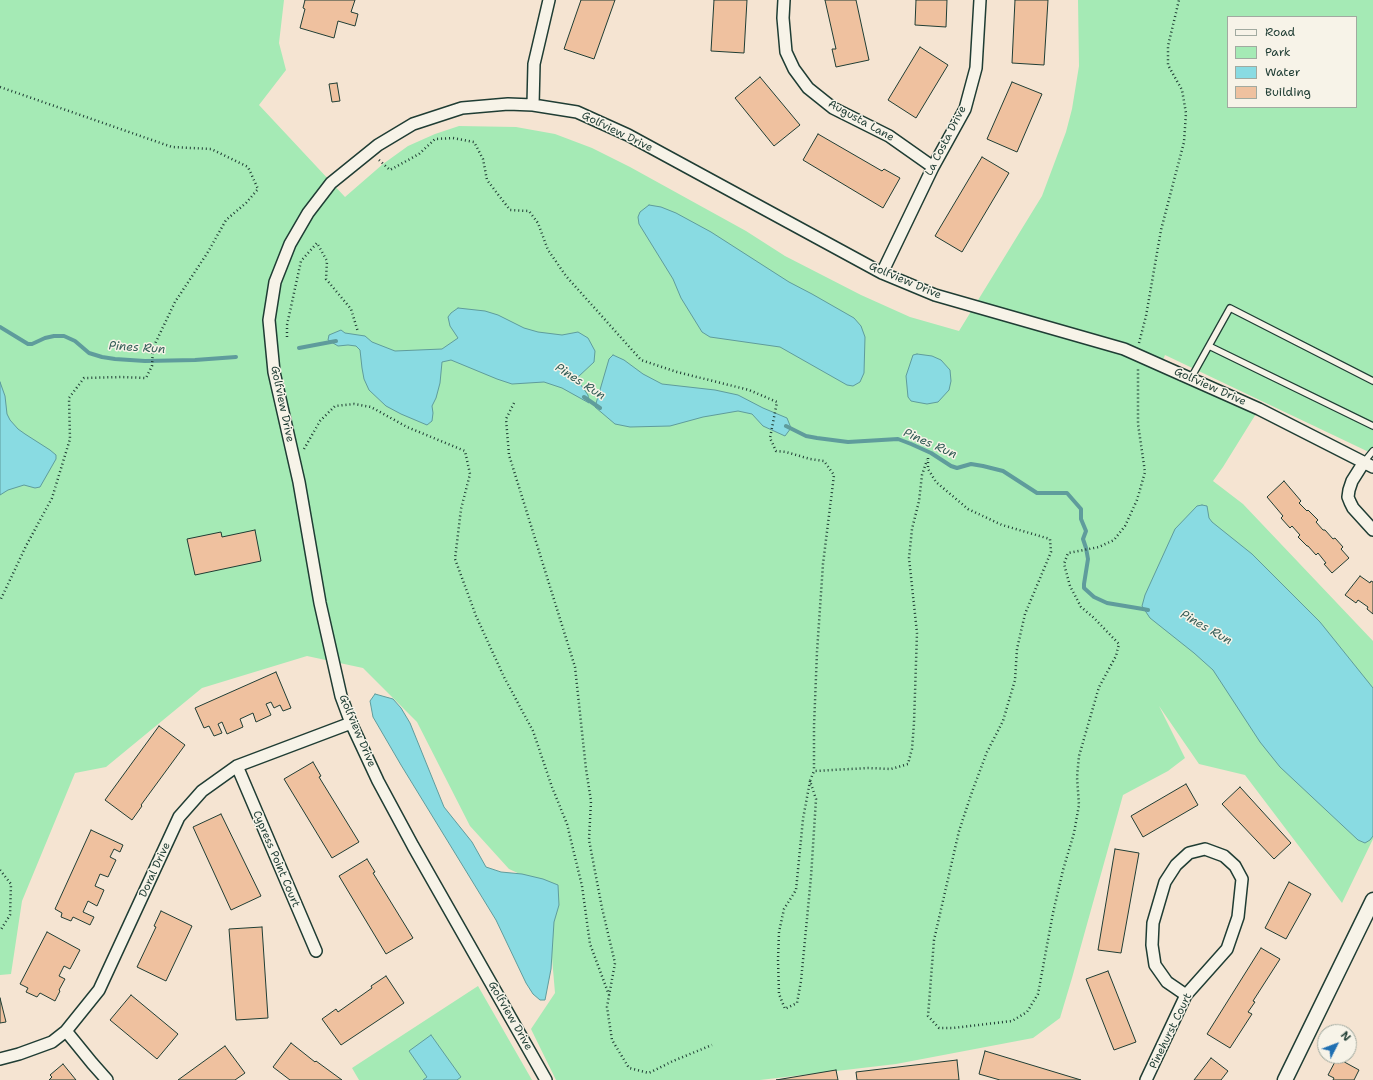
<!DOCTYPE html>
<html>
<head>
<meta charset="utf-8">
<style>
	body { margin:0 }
	#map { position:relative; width:1373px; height:1080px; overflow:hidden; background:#f5e4d2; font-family:"Shantell Sans",sans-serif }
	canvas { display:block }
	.legend { position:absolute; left:1227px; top:16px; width:130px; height:92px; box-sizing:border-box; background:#f7f3e8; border:1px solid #a1aaa0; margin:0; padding:5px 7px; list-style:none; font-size:12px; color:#1f3d34 }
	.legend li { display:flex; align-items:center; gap:8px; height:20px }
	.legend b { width:20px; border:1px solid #a1aaa0 }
	.north { position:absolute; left:1317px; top:1024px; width:40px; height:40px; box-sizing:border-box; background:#f7f3e8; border:1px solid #a1aaa0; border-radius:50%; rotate:48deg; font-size:11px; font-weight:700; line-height:16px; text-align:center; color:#1f3d34 }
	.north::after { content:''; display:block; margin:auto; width:14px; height:18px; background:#1f6fb2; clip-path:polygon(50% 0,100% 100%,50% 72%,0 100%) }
</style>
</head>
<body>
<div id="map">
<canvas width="1373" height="1080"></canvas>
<ul class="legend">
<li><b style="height:5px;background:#f7f3e8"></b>Road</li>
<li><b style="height:11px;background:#a5eab5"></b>Park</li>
<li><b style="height:11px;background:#89dbe2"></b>Water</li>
<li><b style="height:11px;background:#efc19f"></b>Building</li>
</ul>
<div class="north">N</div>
</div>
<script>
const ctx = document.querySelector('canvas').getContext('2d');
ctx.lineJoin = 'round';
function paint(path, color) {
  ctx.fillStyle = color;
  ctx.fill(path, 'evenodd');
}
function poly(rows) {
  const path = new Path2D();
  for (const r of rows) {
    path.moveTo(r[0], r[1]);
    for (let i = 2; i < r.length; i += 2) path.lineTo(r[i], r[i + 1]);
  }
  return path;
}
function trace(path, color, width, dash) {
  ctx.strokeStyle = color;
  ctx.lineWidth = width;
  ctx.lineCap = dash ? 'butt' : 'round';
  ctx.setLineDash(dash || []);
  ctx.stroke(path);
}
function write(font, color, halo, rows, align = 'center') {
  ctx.font = font + ' "Shantell Sans",sans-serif';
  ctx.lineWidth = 3;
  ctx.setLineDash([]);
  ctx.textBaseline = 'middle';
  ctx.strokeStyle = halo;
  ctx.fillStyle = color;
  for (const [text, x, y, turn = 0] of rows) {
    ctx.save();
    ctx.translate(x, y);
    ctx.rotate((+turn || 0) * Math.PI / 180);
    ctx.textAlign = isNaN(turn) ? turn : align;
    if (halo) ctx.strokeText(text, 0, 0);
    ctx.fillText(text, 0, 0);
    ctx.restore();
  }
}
paint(poly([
	[0,0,284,0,279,43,286,70,259,105,345,197,383,164,408,146,435,134,459,126,516,127,555,134,592,148,630,167,746,231,785,256,861,295,910,317,959,331,1042,196,1066,132,1072,109,1079,66,1078,0,1373,0,1373,454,1165,355,1161,365,1259,409,1223,467,1213,481,1243,504,1373,641,1373,839,1342,903,1245,775,1199,764,1159,706,1185,758,1168,771,1123,795,1072,978,1060,1018,1033,1038,896,1064,760,1080,556,1080,531,1029,555,993,550,934,554,890,509,869,470,826,417,722,363,668,307,656,202,688,106,767,75,773,22,901,11,974,0,975],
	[1228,17,1356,17,1356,107,1228,107],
	[478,986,532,1080,359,1080,352,1068]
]), '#a5eab5');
const water = poly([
	[649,205,661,207,676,213,711,232,789,282,812,294,854,318,861,326,865,337,864,373,860,382,853,386,847,385,780,347,710,337,702,332,681,298,673,279,639,224,638,217,640,212,649,205],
	[458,308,485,311,498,315,524,328,538,332,562,335,578,332,588,338,595,351,594,362,578,377,578,381,588,395,589,403,562,388,544,382,512,384,497,379,451,360,442,362,440,383,436,398,432,406,433,413,432,421,427,425,401,414,386,406,369,390,364,379,362,368,360,350,356,346,348,345,338,346,328,340,329,335,341,330,345,333,365,336,372,342,395,351,442,349,458,338,450,326,448,317,451,313,458,308],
	[917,354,932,356,941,360,950,370,951,381,949,390,938,402,927,404,916,402,911,401,908,397,906,376,913,355,917,354],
	[613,355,624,360,643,374,662,384,715,390,738,395,763,408,787,418,791,428,785,436,763,426,752,414,738,411,703,417,670,426,630,427,615,424,595,407,609,359,613,355],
	[0,382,5,396,7,414,10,420,18,429,25,434,50,450,56,455,56,459,40,487,35,488,24,485,8,490,0,495,0,382],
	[1202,505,1207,506,1209,518,1212,522,1252,554,1320,622,1373,688,1373,836,1370,840,1365,843,1358,840,1280,767,1260,742,1213,670,1194,653,1150,618,1142,606,1145,595,1175,529,1197,506,1202,505],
	[375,694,393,699,401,708,410,723,444,807,472,842,486,867,501,872,522,874,543,879,558,885,559,905,554,922,551,969,545,1000,540,1000,533,994,526,983,496,920,401,765,373,717,370,701,375,694],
	[431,1035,461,1077,457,1080,423,1080,427,1077,409,1051,431,1035]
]);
paint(water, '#89dbe2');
trace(water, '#5f9c9c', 1);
trace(poly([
	[0,327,28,344,32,344,45,338,54,336,64,336,75,341,89,353,102,357,115,359,145,361,195,360,236,357],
	[299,348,336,341],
	[584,397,600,408],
	[786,426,806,436,817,438,848,442,898,439,911,444,931,453,951,466,957,468,971,464,983,466,1003,471,1037,493,1067,493,1081,509,1081,519,1086,531,1083,539,1086,548,1088,559,1084,584,1084,588,1094,597,1107,603,1143,609,1148,610]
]), '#5f9c9c', 4);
const building = poly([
	[305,0,355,0,351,12,358,14,355,26,338,21,334,38,300,28,305,9,303,8,305,0],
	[581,0,615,0,594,59,564,49,581,0],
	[714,0,747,0,744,53,711,51,714,0],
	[825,0,856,0,869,60,836,67,832,49,836,49,825,0],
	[916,0,947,0,946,27,915,25,916,0],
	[1015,0,1048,0,1044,65,1012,63,1015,0],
	[920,47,948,65,916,118,888,100,920,47],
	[760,77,800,125,774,146,735,98,760,77],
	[1012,82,1042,94,1017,152,987,139,1012,82],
	[337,83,340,101,332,102,329,84,337,83],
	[818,134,882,171,884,169,900,178,883,208,803,160,818,134],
	[982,157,1009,173,962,252,935,236,982,157],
	[1284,481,1301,501,1299,503,1307,511,1308,510,1318,520,1316,522,1323,530,1325,530,1333,539,1335,538,1343,547,1341,549,1349,558,1332,573,1324,564,1326,563,1318,553,1316,555,1308,546,1307,546,1298,537,1300,535,1292,526,1290,528,1281,518,1283,516,1267,497,1284,481],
	[255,530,261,561,195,575,187,539,221,532,222,537,255,530],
	[1360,576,1370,583,1371,581,1373,582,1373,614,1367,609,1368,607,1358,600,1356,603,1345,595,1360,576],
	[276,672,291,708,283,711,280,705,274,708,271,702,266,704,271,715,256,722,253,713,240,719,243,727,227,734,222,722,218,724,222,733,214,736,209,726,204,728,195,708,276,672],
	[159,726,185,745,141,805,142,806,132,820,105,800,159,726],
	[313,762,321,776,319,777,359,842,332,858,284,779,313,762],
	[1186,784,1198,805,1143,837,1131,816,1186,784],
	[1240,787,1291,843,1274,859,1222,804,1240,787],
	[221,814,261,896,231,910,193,827,221,814],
	[91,830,123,845,120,852,114,849,110,857,116,860,108,877,100,874,95,886,104,890,97,906,88,901,83,912,94,917,90,925,73,917,71,921,61,917,62,913,55,909,91,830],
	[1115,849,1139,853,1121,953,1098,950,1115,849],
	[367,859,375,872,373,873,413,938,386,954,339,876,367,859],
	[1289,882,1311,894,1286,939,1265,928,1289,882],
	[161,911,192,926,166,981,137,967,156,927,154,926,161,911],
	[262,927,268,1018,236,1020,229,929,262,927],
	[47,932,80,950,70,969,64,966,59,976,65,979,59,990,60,991,55,1001,40,993,37,997,26,992,28,988,20,984,47,932],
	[1261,948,1280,959,1253,1001,1255,1002,1248,1012,1252,1014,1230,1048,1207,1034,1261,948],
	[1108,971,1136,1042,1114,1050,1086,979,1108,971],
	[386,976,404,1003,341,1045,322,1019,336,1009,338,1012,372,988,371,986,386,976],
	[131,995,178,1034,157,1059,110,1020,131,995],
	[0,998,6,1022,0,1023,0,998],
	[291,1043,315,1062,316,1061,342,1080,290,1080,273,1067,291,1043],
	[225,1046,245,1073,235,1080,178,1080,225,1046],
	[985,1051,1081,1080,1000,1080,979,1074,985,1051],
	[1211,1058,1228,1071,1221,1080,1194,1080,1211,1058],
	[1337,1058,1359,1070,1354,1080,1333,1080,1334,1078,1328,1075,1337,1058],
	[957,1060,959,1080,857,1080,856,1072,957,1060],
	[63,1064,76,1080,49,1080,52,1077,50,1075,63,1064],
	[836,1070,838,1080,776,1080,836,1070]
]);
paint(building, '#efc19f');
trace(building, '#1f3d34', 1);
const service = poly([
	[1209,346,1373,426],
	[1191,378,1230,308,1373,381],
	[1364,462,1373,451]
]);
const minor = poly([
	[784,0,783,18,786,52,794,69,808,88,833,108,889,136,933,167],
	[533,105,534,64,549,0],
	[882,273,933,167,965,109,976,68,980,0],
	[1364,462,1352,481,1349,490,1348,497,1350,502,1353,508,1373,530],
	[237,766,316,951],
	[66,1031,92,1063,107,1080],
	[0,1059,19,1054,52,1042,66,1031,99,990,179,817,202,791,237,766,351,723],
	[546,1080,413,846,378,781,351,723,341,696,320,603,299,482,274,372,269,320,275,282,290,244,308,213,331,183,378,145,413,124,462,108,508,104,533,105,577,112,628,135,882,273,935,295,1124,349,1259,409,1373,467],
	[1146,1080,1186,995,1227,949,1238,917,1242,879,1235,866,1224,856,1205,849,1189,853,1176,865,1165,882,1153,923,1152,945,1155,965,1167,982,1186,995]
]);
const tertiary = poly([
	[1285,1080,1373,900]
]);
trace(service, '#1f3d34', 8);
trace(minor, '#1f3d34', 14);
trace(tertiary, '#1f3d34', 17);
trace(poly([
	[0,87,172,147,211,149,248,167,258,189,246,203,226,220,208,252,175,302,153,348,152,366,146,378,121,377,84,378,69,398,70,439,52,498,26,546,0,601],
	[379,160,390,170,419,154,435,139,453,138,474,142,483,159,487,180,510,210,529,211,538,223,548,250,566,276,641,360,677,372,749,390,777,402,770,438,776,451,786,452,810,459,824,461,834,475,823,564,817,652,814,726,814,771],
	[287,337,287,325,301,261,317,243,327,261,326,279,351,309,358,332],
	[1139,343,1146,316,1161,230,1184,142,1186,113,1182,90,1168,65,1168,46,1179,0],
	[514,403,506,419,509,455,575,667,586,769,591,801,589,840,602,908,615,963,607,1007,612,1040,629,1068,649,1073,673,1061,712,1045],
	[304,449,320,421,335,406,354,404,371,407,407,427,465,451,470,474,461,509,455,559,476,616,504,677,533,731,552,787,567,824,582,886,590,944,609,995],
	[928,458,928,469,936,482,968,509,1002,525,1050,539,1051,552,1025,614,1017,649,1015,680,1003,721,987,752,972,792,959,831,934,940,928,1016,939,1028,953,1028,1012,1021,1027,1012,1038,994,1053,913,1063,870,1074,833,1079,805,1077,777,1079,756,1099,687,1116,656,1119,644,1094,618,1081,607,1070,586,1064,564,1068,553,1099,547,1114,540,1125,526,1137,500,1145,472,1138,424,1138,368],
	[810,781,803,819,796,890,784,909,779,932,778,960,779,994,785,1009,797,1003,801,981,811,877,816,799,810,781,814,771,868,768,891,769,908,764,912,749,914,723,917,633,909,558,912,529,919,501,922,475,927,460],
	[0,870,11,884,10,915,0,931]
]), '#1f3d34', 2.5, [1, 3]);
trace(service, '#f7f3e8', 5.5);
trace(minor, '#f7f3e8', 11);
trace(tertiary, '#f7f3e8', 14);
write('11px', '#1f3d34', '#f7f3e8', [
	["Augusta Lane",861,121,29],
	["Golfview Drive",617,132,26],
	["La Costa Drive",946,141,-63],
	["Golfview Drive",905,281,23],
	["Golfview Drive",1210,387,24],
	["Golfview Drive",282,404,78],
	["Golfview Drive",357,731,67],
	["Cypress Point Court",276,859,67],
	["Doral Drive",155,870,-65],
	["Golfview Drive",510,1016,60],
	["Pinehurst Court",1171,1031,-64]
]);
write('italic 12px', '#345d57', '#f7f3e8', [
	["Pines Run",137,348,4],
	["Pines Run",580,382,33],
	["Pines Run",930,444,24],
	["Pines Run",1206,628,30]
]);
</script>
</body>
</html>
